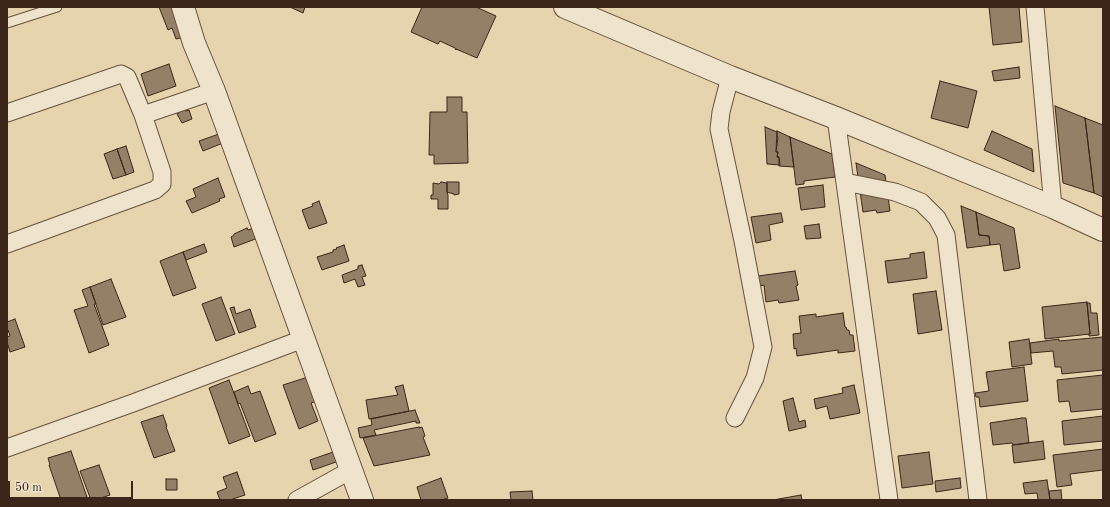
<!DOCTYPE html>
<html>
<head>
<meta charset="utf-8">
<style>
	body { margin:0 }
	#map { position:relative; width:1110px; height:507px; overflow:hidden; background:#e6d4af; font-family:"Old Standard TT",serif }
	canvas { display:block }
	.frame { position:absolute; inset:0; border:8px solid #3c2619; pointer-events:none }
	.scale { position:absolute; left:8px; top:481px; width:125px; height:18px; box-sizing:border-box; border:2px solid #3c2619; border-top:0; padding-left:5px; font-size:12px; line-height:14px; white-space:nowrap; color:#3c2619; -webkit-text-stroke:3px #efe3cb; paint-order:stroke }
</style>
</head>
<body>
<div id="map">
<canvas width="1110" height="507"></canvas>
<div class="frame"></div>
<div class="scale">50 m</div>
</div>
<script>
const ctx = document.querySelector('canvas').getContext('2d');
ctx.lineJoin = 'round';
function paint(path, color) {
  ctx.fillStyle = color;
  ctx.fill(path, 'evenodd');
}
function poly(rows) {
  const path = new Path2D();
  for (const r of rows) {
    path.moveTo(r[0], r[1]);
    for (let i = 2; i < r.length; i += 2) path.lineTo(r[i], r[i + 1]);
  }
  return path;
}
function trace(path, color, width, dash) {
  ctx.strokeStyle = color;
  ctx.lineWidth = width;
  ctx.lineCap = dash ? 'butt' : 'round';
  ctx.setLineDash(dash || []);
  ctx.stroke(path);
}
const building = poly([
	[159,7,173,7,184,37,176,39,172,28,168,30,159,7],
	[290,7,305,7,303,13,290,7],
	[422,7,476,7,496,16,477,58,456,49,456,50,455,48,440,41,438,44,411,32,422,7],
	[989,7,1019,7,1022,42,993,45,989,7],
	[169,64,176,86,148,96,141,74,169,64],
	[1019,67,1020,78,994,81,992,71,1019,67],
	[940,81,977,91,968,128,931,118,940,81],
	[447,97,462,97,462,112,467,112,468,163,434,164,434,155,429,155,430,112,447,112,447,97],
	[182,100,186,111,189,110,192,119,182,123,177,114,179,113,176,102,182,100],
	[1055,106,1085,118,1094,193,1063,183,1055,106],
	[1085,118,1103,125,1103,197,1094,193,1085,118],
	[765,127,777,132,777,137,778,137,776,152,778,152,777,157,779,157,780,165,767,164,765,127],
	[777,131,790,137,794,167,779,166,779,157,777,157,778,152,776,152,777,131],
	[992,131,1032,149,1034,172,984,150,992,131],
	[219,134,223,143,203,151,199,141,219,134],
	[790,137,832,154,835,177,804,181,804,184,796,185,790,137],
	[126,146,134,172,126,175,117,149,126,146],
	[117,149,126,175,113,179,104,154,117,149],
	[856,163,885,175,890,211,877,213,876,210,863,212,856,163],
	[218,178,225,197,219,199,220,201,192,213,186,201,196,197,193,189,218,178],
	[441,182,447,183,447,192,448,195,448,209,438,209,438,199,431,199,431,195,433,195,433,183,439,184,441,182],
	[447,182,459,182,459,194,454,195,454,194,447,192,447,182],
	[823,185,825,207,801,210,798,188,823,185],
	[319,201,327,223,309,229,302,210,313,206,312,204,319,201],
	[961,206,976,212,979,235,989,236,990,245,967,248,961,206],
	[976,212,1014,228,1020,268,1004,271,1000,244,990,245,989,236,979,235,976,212],
	[781,213,783,222,769,225,771,240,756,243,751,217,781,213],
	[819,224,821,238,806,239,804,226,819,224],
	[247,228,248,230,254,228,258,238,234,247,231,237,234,235,234,234,247,228],
	[204,244,207,252,186,260,183,252,204,244],
	[344,245,349,261,322,270,317,257,333,252,333,250,337,249,336,248,344,245],
	[183,252,196,288,173,296,160,261,183,252],
	[924,252,927,278,888,283,885,261,910,258,910,254,924,252],
	[362,265,366,276,362,277,365,285,358,287,355,279,344,283,342,275,358,269,358,266,362,265],
	[795,271,798,285,796,286,799,300,779,303,778,300,766,302,764,285,760,286,758,276,795,271],
	[111,279,126,317,103,325,90,287,111,279],
	[90,287,96,304,94,304,109,345,89,353,74,310,88,306,82,290,90,287],
	[936,291,942,330,918,334,913,294,936,291],
	[221,297,235,334,216,341,202,304,221,297],
	[1087,302,1090,334,1045,339,1042,307,1087,302],
	[1087,303,1090,303,1091,313,1097,313,1099,335,1089,336,1089,334,1090,334,1087,303],
	[234,307,236,314,250,309,256,327,239,333,230,308,234,307],
	[843,313,845,327,846,327,847,330,849,330,850,335,853,335,855,351,838,353,838,350,797,356,796,348,794,349,793,334,801,333,799,316,816,314,816,317,843,313],
	[15,319,25,347,10,352,7,342,7,337,10,336,8,330,7,331,7,322,15,319],
	[1103,337,1103,370,1062,374,1061,367,1055,367,1053,351,1031,353,1030,343,1059,339,1059,341,1103,337],
	[1029,339,1032,364,1012,367,1009,342,1029,339],
	[1024,367,1028,401,980,407,979,397,976,397,975,393,989,391,986,372,1024,367],
	[1103,375,1103,409,1071,412,1069,401,1059,402,1057,380,1103,375],
	[308,377,317,401,311,403,318,421,299,429,283,385,308,377],
	[229,380,250,436,229,444,209,388,229,380],
	[403,385,409,411,369,419,366,400,398,395,395,387,403,385],
	[854,385,860,413,830,419,827,406,816,409,814,399,843,393,842,388,854,385],
	[248,386,251,394,260,391,276,434,255,442,240,403,238,404,234,392,248,386],
	[793,398,799,422,805,420,806,427,789,431,783,401,793,398],
	[415,410,420,423,416,423,416,421,374,430,376,435,360,438,358,428,372,425,371,419,415,410],
	[163,415,167,426,166,427,175,451,154,458,141,422,163,415],
	[1103,416,1103,441,1064,445,1062,421,1103,416],
	[1022,418,1026,418,1029,443,1013,445,1012,443,993,445,990,423,1022,418],
	[419,427,419,428,422,427,425,436,423,437,430,455,374,466,363,438,419,427],
	[1043,441,1045,459,1014,463,1012,445,1043,441],
	[1103,449,1103,470,1070,474,1072,485,1057,487,1053,455,1103,449],
	[71,451,87,497,79,500,67,500,66,498,61,500,49,465,50,465,48,458,71,451],
	[336,451,339,461,313,470,310,460,336,451],
	[929,452,933,484,902,488,898,456,929,452],
	[99,465,110,495,95,500,91,500,80,471,99,465],
	[237,472,245,495,230,500,220,500,217,492,227,488,223,477,237,472],
	[441,478,448,498,441,500,421,500,417,487,441,478],
	[960,478,961,488,936,492,935,481,960,478],
	[166,479,177,479,177,490,166,490,166,479],
	[1047,480,1050,500,1038,500,1037,493,1025,494,1023,483,1047,480],
	[1061,490,1062,500,1050,500,1049,491,1061,490],
	[532,491,533,500,511,500,510,492,532,491],
	[801,495,802,500,773,500,801,495]
]);
paint(building, '#948067');
trace(building, '#3c2619', 1);
const service = poly([
	[7,23,57,7]
]);
const minor = poly([
	[1035,7,1053,207],
	[730,77,721,112,719,129,743,241,763,347,755,378,735,418],
	[7,113,121,74,127,77,143,115,162,172,162,184,155,190,7,244],
	[143,115,214,91],
	[836,118,889,500],
	[845,182,895,192,921,202,937,218,946,235,978,500],
	[7,448,133,403,303,339],
	[297,500,351,470]
]);
const tertiary = poly([
	[183,7,194,43,214,91,362,500],
	[565,7,730,77,836,118,1053,207,1103,230]
]);
trace(service, '#66523e', 11);
trace(minor, '#66523e', 19);
trace(tertiary, '#66523e', 24);
trace(service, '#efe3cb', 9);
trace(minor, '#efe3cb', 17);
trace(tertiary, '#efe3cb', 22);
</script>
</body>
</html>
